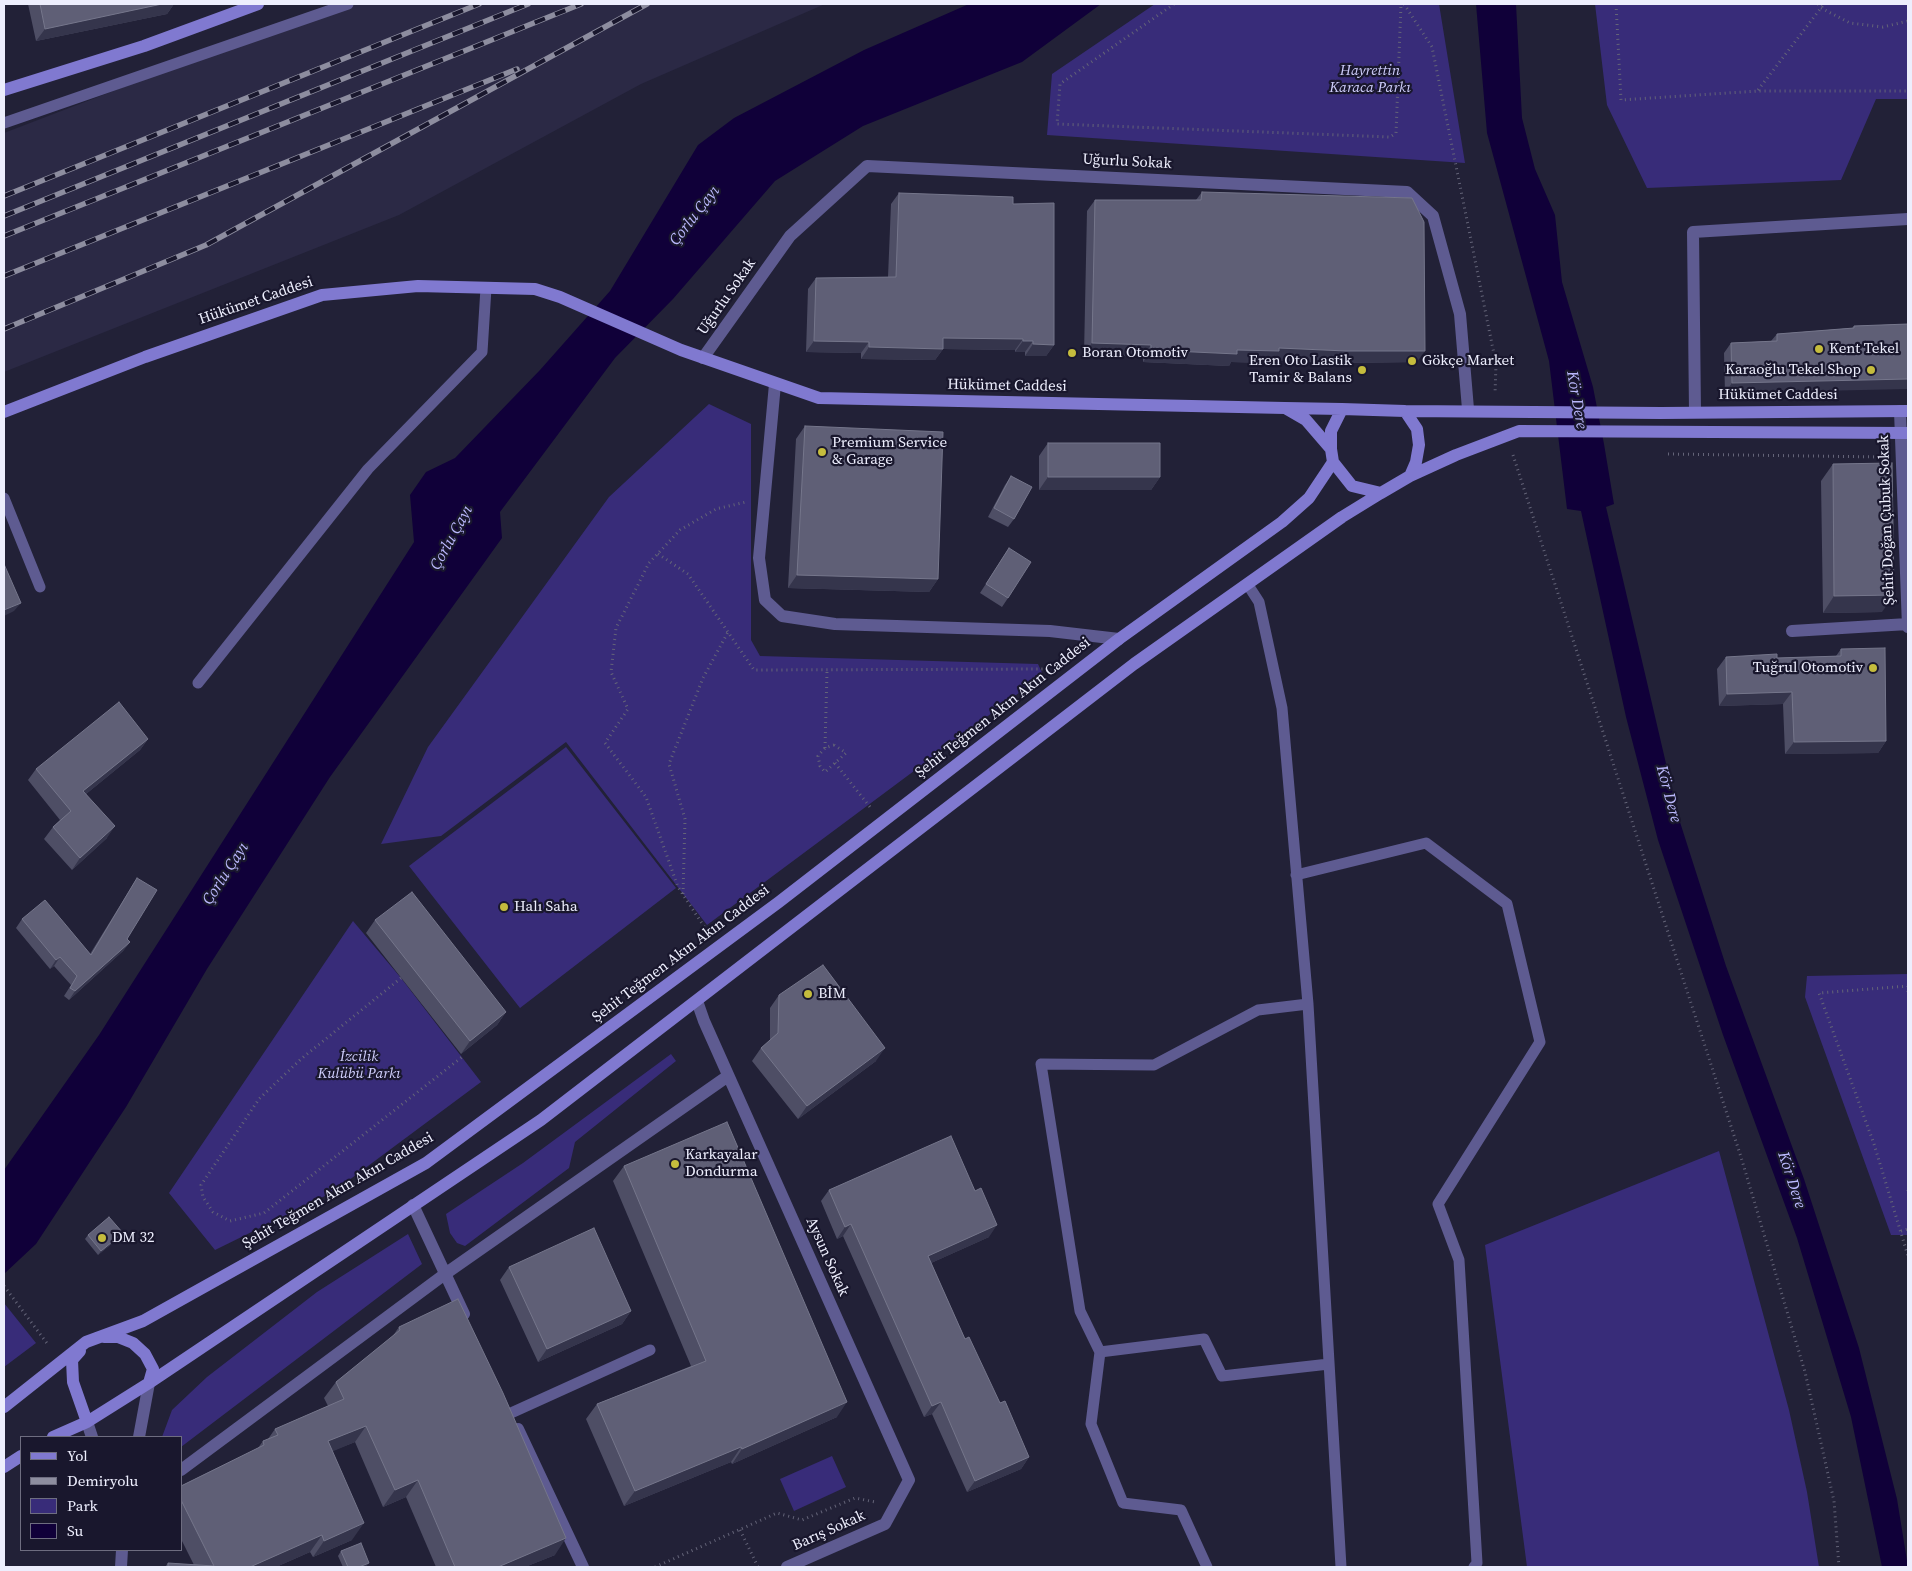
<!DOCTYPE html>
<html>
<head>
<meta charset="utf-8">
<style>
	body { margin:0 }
	#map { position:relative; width:1912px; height:1571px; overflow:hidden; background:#222137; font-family:"Source Serif 4",serif }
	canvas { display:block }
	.frame { position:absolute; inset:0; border:5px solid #edeefd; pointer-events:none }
	.legend { position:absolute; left:20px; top:1436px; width:162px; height:115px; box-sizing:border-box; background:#19172d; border:1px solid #6e6d80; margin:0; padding:6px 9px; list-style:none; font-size:15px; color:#edeefd }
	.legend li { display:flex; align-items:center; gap:10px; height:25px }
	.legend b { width:25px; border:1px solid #6e6d80 }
</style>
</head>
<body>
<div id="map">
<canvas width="1912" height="1571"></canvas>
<div class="frame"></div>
<ul class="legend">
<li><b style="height:6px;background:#8079d0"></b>Yol</li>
<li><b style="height:6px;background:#8d8d9f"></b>Demiryolu</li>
<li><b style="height:14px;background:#382c79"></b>Park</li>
<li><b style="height:14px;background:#100039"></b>Su</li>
</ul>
</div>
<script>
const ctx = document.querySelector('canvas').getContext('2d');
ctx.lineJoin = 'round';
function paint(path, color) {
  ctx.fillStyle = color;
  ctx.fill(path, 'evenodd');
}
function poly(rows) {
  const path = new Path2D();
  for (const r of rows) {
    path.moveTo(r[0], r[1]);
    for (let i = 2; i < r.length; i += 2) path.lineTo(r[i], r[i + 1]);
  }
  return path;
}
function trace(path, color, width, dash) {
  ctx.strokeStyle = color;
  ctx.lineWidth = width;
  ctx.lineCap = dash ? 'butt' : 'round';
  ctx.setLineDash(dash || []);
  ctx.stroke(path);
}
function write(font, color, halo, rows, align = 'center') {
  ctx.font = font + ' "Source Serif 4",serif';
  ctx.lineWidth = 4.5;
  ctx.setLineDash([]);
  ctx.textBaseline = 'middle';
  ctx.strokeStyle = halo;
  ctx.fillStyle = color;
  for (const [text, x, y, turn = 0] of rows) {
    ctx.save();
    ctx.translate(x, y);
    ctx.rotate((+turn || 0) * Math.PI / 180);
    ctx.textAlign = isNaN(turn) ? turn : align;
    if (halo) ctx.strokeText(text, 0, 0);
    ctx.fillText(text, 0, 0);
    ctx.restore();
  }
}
paint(poly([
	[340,4,825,4,641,84,399,215,4,372,4,133]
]), '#2b2945');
paint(poly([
	[1155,4,1439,4,1465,163,1047,135,1052,74],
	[1595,4,1908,4,1908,99,1876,99,1841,180,1647,188,1607,105],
	[709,404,751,424,751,640,760,656,1038,664,1043,675,707,925,566,742,441,836,381,844,428,747,609,497],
	[566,747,676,888,520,1008,409,866],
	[353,921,401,978,481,1082,333,1192,215,1250,169,1193],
	[1908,974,1908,1235,1891,1235,1805,997,1807,976],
	[671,1054,676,1061,575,1142,569,1168,465,1246,457,1243,450,1233,446,1214,523,1163],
	[1719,1151,1789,1410,1807,1492,1819,1567,1527,1567,1485,1245],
	[408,1234,422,1264,181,1447,181,1437,162,1437,172,1410,207,1377,317,1292],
	[4,1303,36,1343,4,1367],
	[832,1456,846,1487,794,1511,780,1479]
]), '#382c79');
paint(poly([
	[969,4,1101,4,1022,62,863,126,775,181,673,299,615,358,500,512,502,538,330,777,207,969,126,1107,36,1244,4,1274,4,1170,99,1035,414,542,410,495,426,472,455,458,540,370,610,291,698,145,734,118,864,50],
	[1476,4,1516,4,1522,118,1535,169,1555,215,1562,282,1593,387,1604,444,1614,504,1606,507,1679,819,1726,966,1804,1179,1859,1348,1897,1499,1908,1567,1882,1567,1851,1417,1797,1238,1723,1035,1658,840,1626,717,1581,511,1567,509,1549,361,1487,133]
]), '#100039');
trace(poly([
	[1174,4,1060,84,1057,124,1390,137,1396,133,1401,4],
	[1404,4,1432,47,1496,364,1495,394],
	[1616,4,1621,100,1758,91,1908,91],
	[1818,4,1821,8,1850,23,1883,27,1908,21],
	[1758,90,1824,4],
	[1668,454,1882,457],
	[1513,455,1741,1157,1805,1372,1834,1501,1839,1567],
	[658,554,688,574,754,670,1048,669],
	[834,745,846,753,825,772,820,766,818,756,825,748,834,745],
	[825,748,827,671],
	[835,763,870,807],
	[683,894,685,819,669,764,703,678,728,632],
	[707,931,678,887,646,797,605,743,628,709,611,672,616,628,649,563,680,530,716,509,746,502],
	[401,978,301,1059,259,1099,201,1185,203,1197,213,1212,230,1221,264,1213,462,1057],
	[1908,986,1819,993,1874,1144,1908,1256],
	[1908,986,1908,996],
	[1908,1190,1908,1194],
	[1901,1231,1908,1229],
	[4,1286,49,1346],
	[740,1530,758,1567],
	[655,1567,777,1513,802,1520,855,1498,875,1502]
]), '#646478', 3, [1, 4]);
trace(poly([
	[4,123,348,4],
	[4,498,40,587],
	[1248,585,1259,602,1282,708,1308,1004,1341,1567],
	[198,683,368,469,482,352,486,288],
	[1296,875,1426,843,1507,904,1540,1042,1438,1204,1459,1260,1477,1563,1474,1567],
	[1100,1352,1204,1339,1222,1376,1329,1364],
	[511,1413,650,1350],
	[1207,1567,1181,1510,1123,1503,1091,1424,1100,1352,1080,1311,1041,1064,1154,1065,1258,1010,1308,1004]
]), '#5e5b91', 11);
trace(poly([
	[703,358,790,236,867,166,1407,192,1433,216,1460,314,1468,409],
	[775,384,759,558,765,600,782,616,835,624,1050,631,1119,639],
	[1900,411,1908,627],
	[1695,412,1693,232,1908,219],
	[1792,631,1908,624],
	[697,1001,704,1021,909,1480,885,1524,787,1567],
	[413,1205,464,1314],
	[87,1422,92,1437],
	[518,1429,583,1567],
	[139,1437,149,1383],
	[181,1470,445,1274,728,1076],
	[121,1567,122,1550]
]), '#5e5b91', 12);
trace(poly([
	[4,90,144,46,258,4],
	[1287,409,1306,420,1331,449],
	[1405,411,1661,413,1908,411],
	[4,412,145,357,322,295,418,286,535,289,560,297,681,350,819,398,1285,408,1342,409,1405,411,1417,429,1419,445,1416,462,1410,476,1381,493,1352,486,1333,462,1331,449,1331,431,1342,409],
	[1410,476,1456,455,1519,431,1908,433],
	[104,1337,118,1337,133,1343,145,1354,153,1369,149,1383],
	[80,1351,72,1360,73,1382,87,1422],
	[4,1407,86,1342,143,1321,426,1163,779,902,1119,639,1282,522,1309,498,1333,462],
	[53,1437,87,1422,149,1383,541,1120,1134,664,1342,517,1381,493],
	[4,1467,21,1456]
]), '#8079d0', 12);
const rail = poly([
	[4,196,479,4],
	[4,216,528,4],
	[4,236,581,4],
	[4,276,517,69],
	[4,329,206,245,647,4]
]);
trace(rail, '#8d8d9f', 5.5);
trace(rail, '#19172d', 4, [11]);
paint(poly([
	[28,4,174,4,167,14,36,41],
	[1202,192,1417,362,1338,363,1273,360,1271,363,1231,362,1229,366,1143,362,1143,357,1084,354,1087,211,1095,200,1196,200],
	[899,193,1013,204,1054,345,1046,356,1025,356,1025,352,1015,352,1015,350,943,349,935,360,861,359,861,353,806,352,808,289,816,278,888,277,891,204],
	[1908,324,1725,393,1724,353,1731,343,1771,341,1777,334,1852,328,1854,326],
	[805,426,938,579,929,592,788,588,796,439],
	[1048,443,1160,477,1151,490,1039,490,1039,456],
	[1833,464,1882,612,1823,613,1821,481],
	[1011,476,1014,519,1008,527,988,517,1005,485],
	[1009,548,1008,598,1002,607,980,593],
	[1841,649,1886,741,1878,753,1785,754,1783,704,1719,706,1717,669,1726,657,1777,658,1836,656],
	[148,739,140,750,86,794,107,838,72,870,44,839,53,827,60,820,28,780,36,769],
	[137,878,127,939,130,942,123,951,69,1000,64,996,71,985,54,966,50,969,16,928,22,919,90,954],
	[375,920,506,1012,497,1025,461,1054,366,933],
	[779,995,876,1061,798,1119,752,1061,761,1048,770,1041,770,1008],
	[624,1166,837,1417,732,1464,731,1462,624,1506,586,1419,597,1404,691,1366,613,1181],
	[829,1190,989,1237,931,1263,965,1339,1029,1457,1021,1469,967,1492,932,1414,924,1417,843,1236,837,1239,821,1201],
	[88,1235,120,1237,98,1255,85,1239],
	[509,1267,631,1311,622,1324,538,1362,500,1280],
	[399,1327,555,1555,525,1567,436,1567,406,1497,383,1507,355,1442,332,1451,352,1540,313,1557,310,1552,276,1567,165,1567,168,1563,194,1565,181,1539,181,1486,258,1448,263,1441,268,1439,275,1429,328,1406,324,1398,336,1382,392,1337],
	[341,1551,366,1567,343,1567,338,1556]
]), '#4e4e65');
paint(poly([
	[162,4,174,4,167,14,36,41,45,29],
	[943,338,1023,339,1015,350,943,349,935,360,861,359,869,347],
	[814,341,869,342,861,353,806,352],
	[1023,341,1033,341,1025,352,1015,352],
	[1092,343,1151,345,1143,357,1084,354],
	[1033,344,1054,345,1046,356,1025,356],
	[1279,348,1425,351,1417,362,1338,363,1273,360,1271,363,1231,362,1229,366,1143,362,1151,350,1237,350],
	[1908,379,1908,389,1725,393,1732,383],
	[1048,477,1160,477,1151,490,1039,490],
	[797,575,938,579,929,592,788,588],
	[1894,595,1882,612,1823,613,1834,596],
	[21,603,14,611,4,616,4,610],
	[1792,692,1783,704,1719,706,1727,694],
	[148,739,140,750,75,803,83,791],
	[1886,741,1878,753,1785,754,1794,742],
	[115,826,107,838,72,870,80,858],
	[130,942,123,951,69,1000,75,991],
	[60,957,54,966,50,969,56,960],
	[506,1012,497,1025,461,1054,470,1041],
	[885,1048,876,1061,798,1119,807,1106],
	[851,1224,843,1236,837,1239,845,1227],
	[997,1225,989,1237,920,1268,928,1256],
	[123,1233,120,1237,98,1255,101,1251],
	[631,1311,622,1324,538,1362,547,1349],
	[847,1402,837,1417,732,1464,742,1449],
	[941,1402,932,1414,924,1417,932,1406],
	[366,1426,355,1442,317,1458,328,1441],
	[741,1447,731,1462,624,1506,635,1491],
	[1029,1457,1021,1469,967,1492,975,1481],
	[418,1480,406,1497,383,1507,395,1490],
	[364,1523,352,1540,313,1557,324,1541],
	[322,1535,310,1552,276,1567,250,1567],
	[566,1538,555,1555,525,1567,498,1567],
	[369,1563,366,1567,359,1567]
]), '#35354c');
const building = poly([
	[40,4,162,4,45,29,40,4],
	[1202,192,1412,198,1424,222,1425,351,1346,351,1279,348,1279,351,1237,350,1237,354,1151,350,1151,345,1092,343,1095,200,1201,200,1202,192],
	[899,193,1013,197,1013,204,1054,203,1054,345,1033,344,1033,341,1023,341,1023,339,943,338,943,349,869,347,869,342,814,341,816,278,896,277,899,193],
	[1908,324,1908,379,1732,383,1731,343,1777,341,1777,334,1854,328,1854,326,1908,324],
	[805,426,943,432,938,579,797,575,805,426],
	[1048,443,1160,443,1160,477,1048,477,1048,443],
	[1892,463,1894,595,1834,596,1833,464,1892,463],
	[1011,476,1032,487,1014,519,994,508,1011,476],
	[1009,548,1031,562,1008,598,986,584,1009,548],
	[4,564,21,603,4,610,4,564],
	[1885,648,1886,741,1794,742,1792,692,1727,694,1726,657,1777,654,1777,658,1841,656,1841,649,1885,648],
	[119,702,148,739,83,791,115,826,80,858,53,827,71,811,36,769,119,702],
	[137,878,157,890,127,939,130,942,75,991,70,988,77,976,60,957,56,960,22,919,45,900,91,955,137,878],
	[412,892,506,1012,470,1041,375,920,412,892],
	[823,965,885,1048,807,1106,761,1048,778,1033,779,995,823,965],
	[727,1122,847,1402,742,1449,741,1447,635,1491,597,1404,706,1361,624,1166,727,1122],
	[951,1136,975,1191,981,1188,997,1225,928,1256,965,1339,969,1337,1000,1403,1005,1401,1029,1457,975,1481,941,1402,932,1406,851,1224,845,1227,829,1190,951,1136],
	[109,1217,123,1233,101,1251,88,1235,109,1217],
	[594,1228,631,1311,547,1349,509,1267,594,1228],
	[458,1299,503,1393,566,1538,498,1567,455,1567,418,1480,395,1490,366,1426,328,1441,364,1523,324,1541,322,1535,250,1567,168,1567,168,1563,214,1566,181,1500,181,1486,264,1445,263,1441,278,1435,275,1429,344,1399,336,1382,400,1330,399,1327,458,1299],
	[361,1543,369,1563,359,1567,348,1567,341,1551,361,1543]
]);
paint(building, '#5f5f76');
trace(building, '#75768b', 1);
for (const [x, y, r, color] of [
	[1819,349,5,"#c5bc3d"],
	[1072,353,5,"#c5bc3d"],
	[1412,361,5,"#c5bc3d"],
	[1362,370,5,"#c5bc3d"],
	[1871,370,5,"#c5bc3d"],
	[822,452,5,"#c5bc3d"],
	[1873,668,5,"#c5bc3d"],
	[504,907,5,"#c5bc3d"],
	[808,994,5,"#c5bc3d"],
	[675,1164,5,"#c5bc3d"],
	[102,1238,5,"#c5bc3d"]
]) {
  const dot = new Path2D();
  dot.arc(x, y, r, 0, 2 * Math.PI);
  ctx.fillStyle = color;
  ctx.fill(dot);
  trace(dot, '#19172d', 2);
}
write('italic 15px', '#cfcefc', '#19172d', [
	["Hayrettin",1370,71],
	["Karaca Parkı",1370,88],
	["İzcilik",359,1057],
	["Kulübü Parkı",359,1074]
]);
write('15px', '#edeefd', '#19172d', [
	["Uğurlu Sokak",1127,162,3],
	["Uğurlu Sokak",727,297,-55],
	["Hükümet Caddesi",256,301,-19],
	["Hükümet Caddesi",1007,386,1],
	["Hükümet Caddesi",1778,395],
	["Şehit Doğan Çubuk Sokak",1887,520,-92],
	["Şehit Teğmen Akın Akın Caddesi",1003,708,-38],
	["Şehit Teğmen Akın Akın Caddesi",681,954,-37],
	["Şehit Teğmen Akın Akın Caddesi",338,1191,-30],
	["Aysun Sokak",827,1257,66],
	["Barış Sokak",829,1531,-24]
]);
write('15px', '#edeefd', '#19172d', [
	["Kent Tekel",1829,349],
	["Boran Otomotiv",1082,353],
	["Eren Oto Lastik",1352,361,"right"],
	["Tamir & Balans",1352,378,"right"],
	["Gökçe Market",1422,361],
	["Karaoğlu Tekel Shop",1861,370,"right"],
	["Premium Service",832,443],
	["& Garage",832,460],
	["Tuğrul Otomotiv",1863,668,"right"],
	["Halı Saha",514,907],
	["BİM",818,994],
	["Karkayalar",685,1155],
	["Dondurma",685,1172],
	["DM 32",112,1238]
], 'left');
write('italic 16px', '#bab8fc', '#19172d', [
	["Çorlu Çayı",695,216,-52],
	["Kör Dere",1576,400,80],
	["Çorlu Çayı",452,538,-61],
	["Kör Dere",1668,794,75],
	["Çorlu Çayı",226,874,-57],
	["Kör Dere",1791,1180,72]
]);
</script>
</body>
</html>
